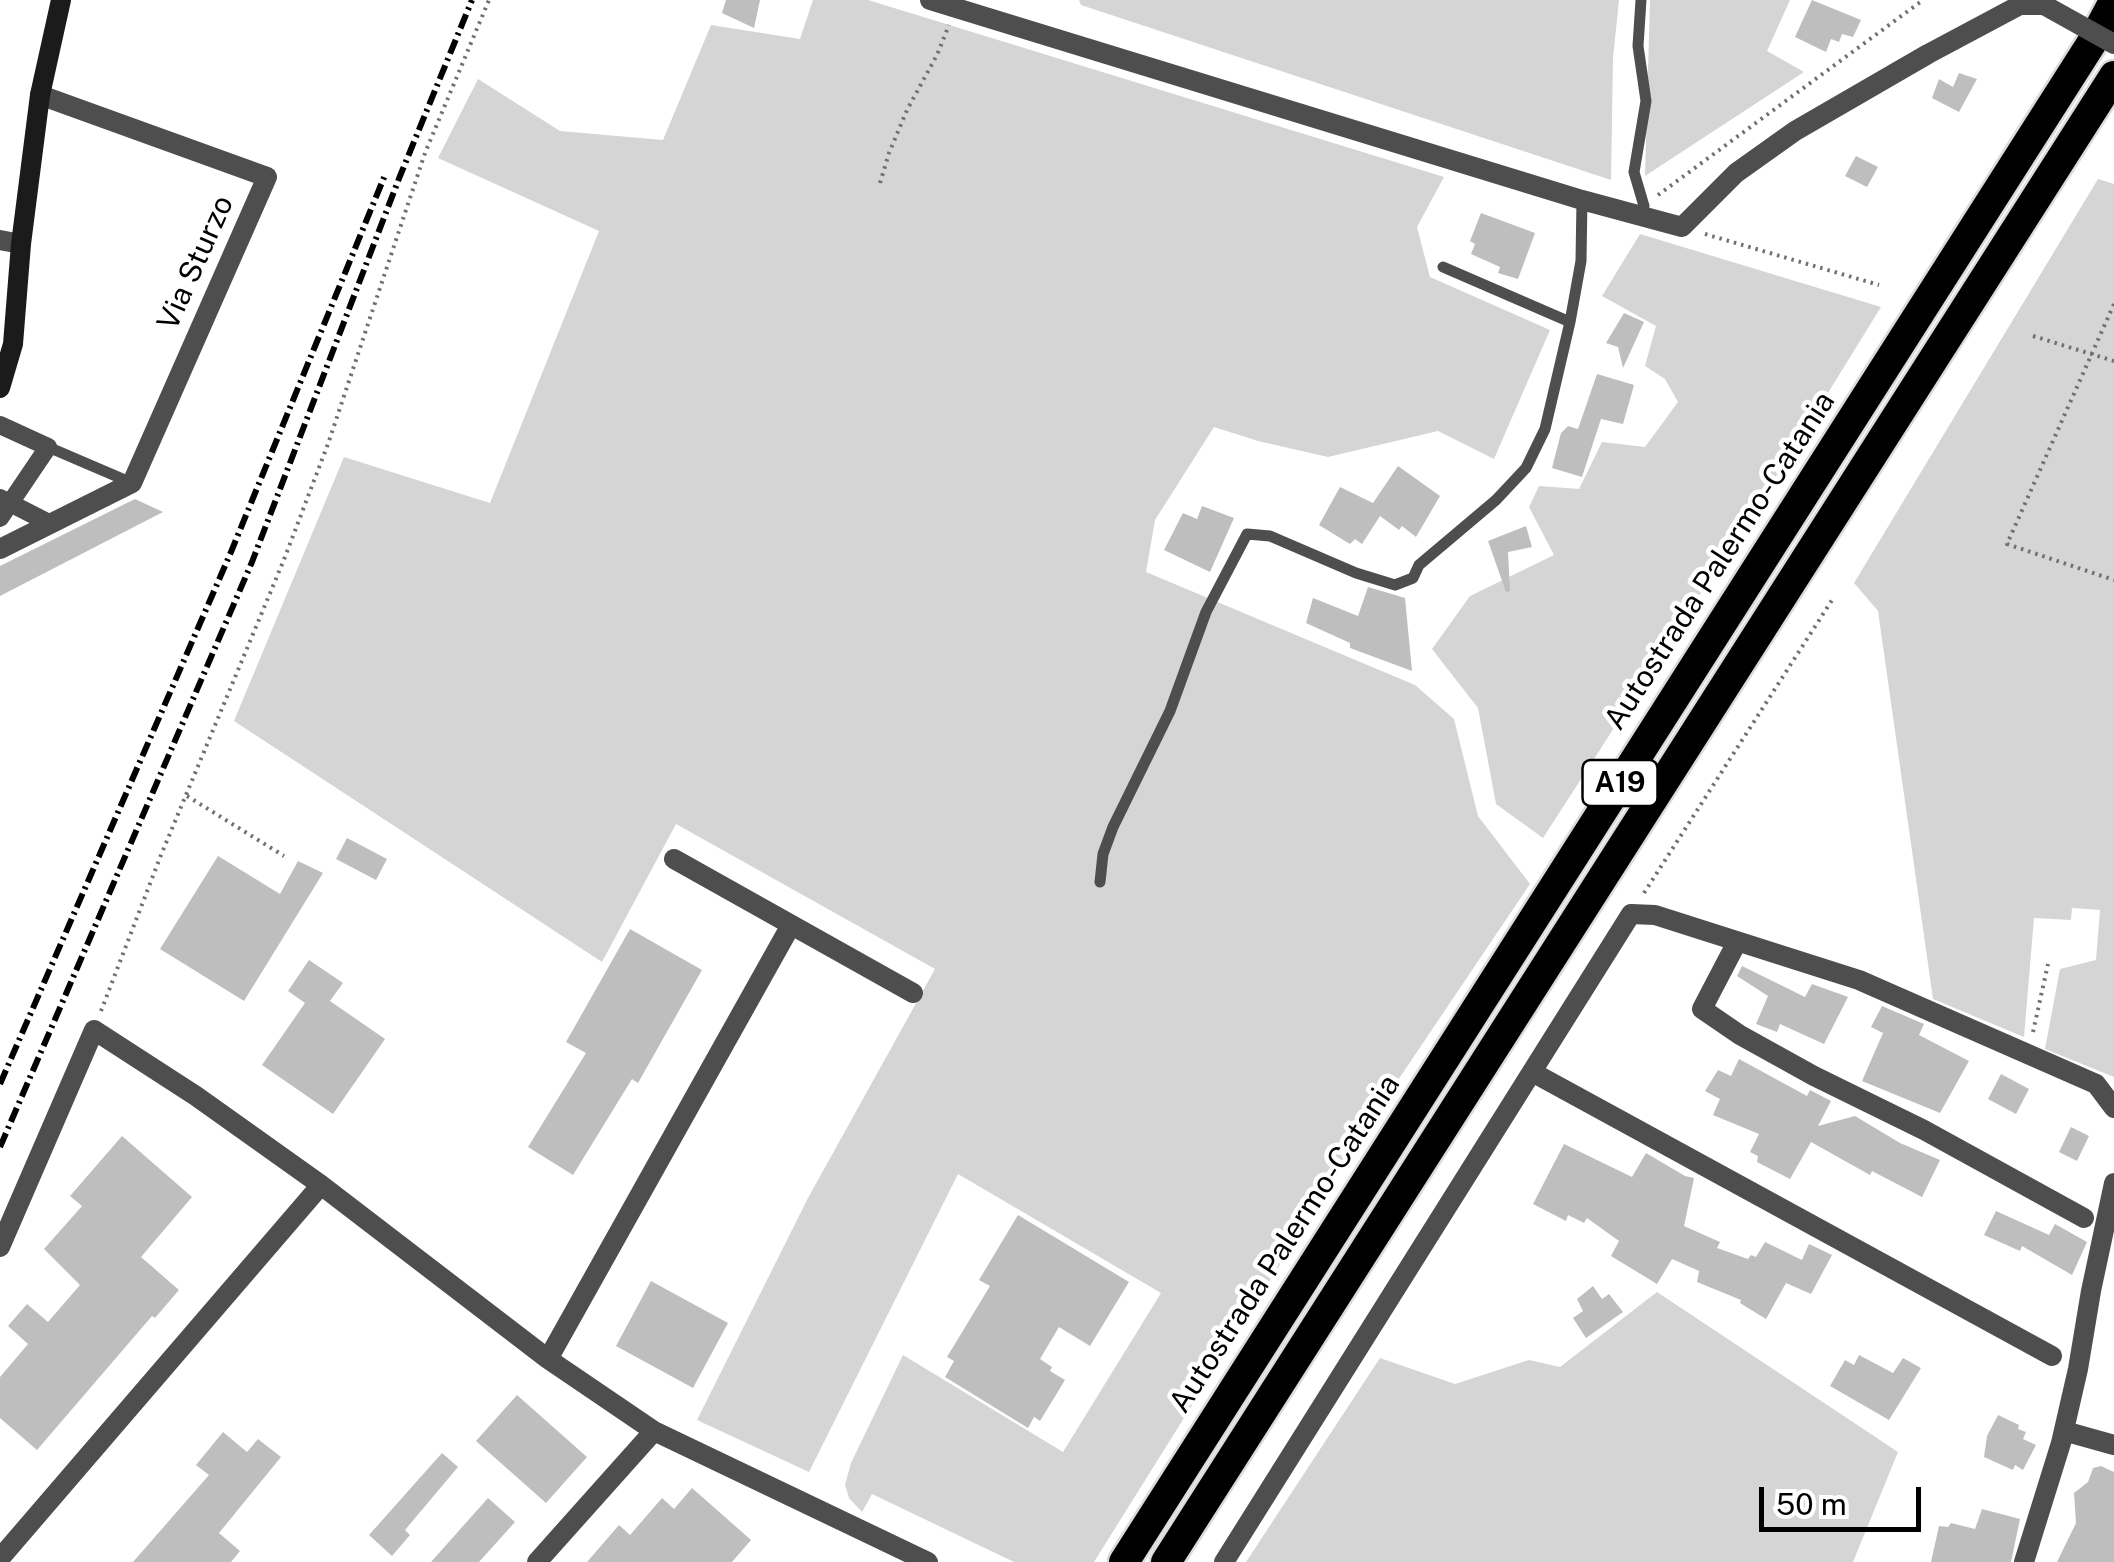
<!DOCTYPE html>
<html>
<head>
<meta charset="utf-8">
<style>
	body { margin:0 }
	#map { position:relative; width:2114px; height:1562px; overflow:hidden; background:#fff; font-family:"Public Sans",sans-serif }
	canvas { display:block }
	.scale { position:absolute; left:1759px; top:1487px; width:162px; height:45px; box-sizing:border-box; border:5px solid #000; border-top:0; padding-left:12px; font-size:30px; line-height:35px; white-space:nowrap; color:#000; -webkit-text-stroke:8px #fff; paint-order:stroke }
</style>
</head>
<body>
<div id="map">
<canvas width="2114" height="1562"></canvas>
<div class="scale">50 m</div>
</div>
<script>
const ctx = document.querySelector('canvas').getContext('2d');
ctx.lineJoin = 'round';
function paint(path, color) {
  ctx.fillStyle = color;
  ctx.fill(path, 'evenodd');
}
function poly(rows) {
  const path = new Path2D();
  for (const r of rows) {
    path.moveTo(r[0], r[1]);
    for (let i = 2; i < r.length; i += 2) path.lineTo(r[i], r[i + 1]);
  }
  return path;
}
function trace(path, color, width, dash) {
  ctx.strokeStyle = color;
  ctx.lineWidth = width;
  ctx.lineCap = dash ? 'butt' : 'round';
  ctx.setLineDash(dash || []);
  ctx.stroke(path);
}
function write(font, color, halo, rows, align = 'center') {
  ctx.font = font + ' "Public Sans",sans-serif';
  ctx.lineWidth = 9;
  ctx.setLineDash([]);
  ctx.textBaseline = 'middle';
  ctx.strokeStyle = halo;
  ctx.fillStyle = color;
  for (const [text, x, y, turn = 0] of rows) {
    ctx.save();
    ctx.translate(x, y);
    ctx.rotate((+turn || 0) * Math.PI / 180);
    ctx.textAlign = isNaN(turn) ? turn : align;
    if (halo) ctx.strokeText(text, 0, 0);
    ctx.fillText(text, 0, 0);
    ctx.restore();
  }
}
paint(poly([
	[813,0,868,0,1444,177,1417,227,1430,277,1550,330,1494,459,1438,431,1328,457,1258,441,1214,427,1155,520,1146,572,1415,685,1454,719,1478,816,1530,884,1359,1138,1094,1562,1014,1562,872,1494,862,1512,849,1498,845,1485,851,1463,903,1355,1063,1452,1161,1293,958,1174,809,1472,697,1420,808,1198,935,969,676,824,602,962,234,721,344,457,490,503,599,231,438,158,478,79,560,131,663,140,711,25,800,39],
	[1079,0,1619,0,1613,58,1611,180,1081,5],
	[1650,0,1790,0,1767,51,1804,72,1645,176],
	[2098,179,2114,184,2114,1077,2045,1049,2060,969,2096,960,2100,910,2072,908,2071,920,2034,918,2024,1037,1933,999,1878,611,1854,583],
	[1640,234,1881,307,1781,469,1543,838,1496,804,1478,708,1432,649,1470,596,1554,555,1529,507,1539,486,1579,489,1602,442,1645,447,1678,402,1665,379,1645,366,1656,326,1602,296],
	[1657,1292,1898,1452,1853,1562,1246,1562,1380,1358,1455,1384,1529,1360,1560,1367]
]), '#d5d5d5');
paint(poly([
	[726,0,760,0,754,28,722,13],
	[1812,0,1861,20,1853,37,1842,34,1839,42,1831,39,1826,52,1795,37],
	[1959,73,1977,79,1959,112,1932,98,1939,79,1953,87],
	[1856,156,1878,167,1867,187,1845,176],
	[1481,213,1535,233,1518,279,1498,273,1500,267,1471,254,1475,244,1470,241],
	[1624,313,1644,322,1623,368,1618,347,1606,343],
	[1597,374,1634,385,1623,424,1601,419,1582,477,1552,468,1561,433,1568,426,1578,429],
	[1398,466,1440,496,1416,537,1402,526,1399,530,1380,516,1362,544,1355,539,1350,544,1319,525,1340,487,1373,503],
	[135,499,163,512,0,596,0,566],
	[1202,506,1234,518,1210,572,1164,550,1183,513,1197,519],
	[1526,526,1532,547,1508,552,1510,591,1506,592,1488,541],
	[1368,587,1405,598,1412,671,1350,648,1350,643,1306,623,1313,598,1358,616],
	[347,838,387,859,376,880,336,859],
	[218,856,280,894,298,861,323,873,244,1001,160,949],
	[630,929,702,970,638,1083,632,1079,573,1175,528,1147,586,1053,566,1042],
	[309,960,343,983,330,1001,385,1039,333,1114,262,1065,305,1003,288,991],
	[1742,966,1805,997,1812,984,1848,997,1824,1044,1780,1024,1777,1032,1756,1024,1768,996,1737,976],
	[1882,1006,1924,1024,1919,1035,1969,1061,1940,1113,1862,1081,1883,1033,1871,1027],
	[1739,1059,1807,1096,1810,1090,1831,1101,1818,1126,1855,1116,1900,1143,1940,1160,1922,1197,1872,1171,1870,1175,1811,1142,1790,1179,1757,1162,1758,1156,1750,1152,1759,1134,1713,1115,1720,1099,1705,1091,1718,1070,1731,1076],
	[2001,1074,2029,1089,2016,1114,1988,1099],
	[2071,1127,2089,1136,2077,1161,2059,1152],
	[122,1136,192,1197,141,1257,179,1290,155,1318,152,1316,37,1450,0,1418,0,1377,28,1344,8,1326,27,1304,48,1322,80,1285,44,1249,82,1206,70,1196],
	[1564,1144,1632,1177,1646,1153,1685,1176,1694,1178,1684,1226,1720,1242,1717,1248,1748,1259,1751,1255,1756,1257,1765,1242,1802,1260,1809,1244,1832,1255,1811,1294,1786,1283,1766,1319,1740,1303,1741,1300,1697,1282,1699,1271,1672,1259,1657,1284,1611,1256,1619,1241,1587,1218,1584,1223,1568,1215,1566,1221,1533,1204],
	[1996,1211,2049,1235,2055,1224,2087,1242,2072,1275,2022,1246,2020,1251,1984,1235],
	[1018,1215,1129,1282,1090,1346,1059,1327,1040,1359,1052,1367,1050,1371,1065,1380,1040,1421,1034,1417,1028,1428,945,1377,954,1361,947,1357,990,1286,979,1280],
	[651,1281,728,1323,693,1388,616,1346],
	[1593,1286,1602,1299,1609,1294,1623,1312,1586,1338,1573,1318,1583,1311,1577,1299],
	[1859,1355,1893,1373,1903,1358,1921,1368,1889,1420,1830,1386,1845,1360,1854,1365],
	[517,1395,587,1457,546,1503,476,1441],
	[1998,1415,2019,1425,2018,1429,2026,1432,2023,1439,2036,1445,2023,1470,2015,1465,2013,1470,1984,1457,1987,1436],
	[223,1432,247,1452,258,1439,281,1457,219,1533,240,1551,231,1562,133,1562,209,1475,196,1465],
	[442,1453,458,1467,405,1530,410,1535,392,1556,369,1535],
	[2101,1466,2114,1472,2114,1562,2057,1562,2076,1523,2074,1493,2088,1482,2093,1468],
	[692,1488,751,1540,732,1562,587,1562,619,1525,630,1535,662,1498,674,1509],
	[488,1498,515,1522,479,1562,431,1562],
	[1982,1509,2020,1519,2011,1562,1931,1562,1939,1526,1948,1527,1951,1523,1975,1529]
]), '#bebebe');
const motorway = poly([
	[1124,1562,2091,44,2114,1],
	[1166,1562,2114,76]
]);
trace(motorway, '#dbdbdb', 35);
trace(poly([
	[880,183,889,153,907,110,937,55,949,25],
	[1658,195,1923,0],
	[1705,234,1879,285],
	[2114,304,2007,544,2114,580],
	[2033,336,2114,361],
	[187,796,284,856],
	[1644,893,1834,597],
	[101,1011,161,855,283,562,328,444,425,153,489,0],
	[2033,1032,2048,964]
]), '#707070', 4, [2.5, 5]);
trace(poly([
	[1641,0,1638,46,1646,101,1634,172,1644,206],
	[1443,267,1570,322],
	[48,447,132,483],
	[1100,882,1103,854,1113,827,1170,711,1206,612,1247,534,1270,536,1356,573,1395,585,1413,578,1419,565,1496,500,1526,468,1545,429,1570,322,1581,261,1582,200]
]), '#4e4e4e', 11);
trace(poly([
	[0,425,48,447,0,518],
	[0,498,51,524]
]), '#4e4e4e', 18);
trace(poly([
	[930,0,1582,200,1682,227,1736,173,1795,131,1928,54,2020,5,2044,5],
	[0,240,21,244],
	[0,549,132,483,267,177,40,95],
	[674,859,913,993],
	[1737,942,1702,1009,1740,1035,1814,1076,1924,1130,2084,1218],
	[1532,1072,2052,1356],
	[0,1247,94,1030,196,1096,321,1185,548,1359,654,1431,928,1562],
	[548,1359,791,925],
	[2064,1431,2114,1445],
	[2,1556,321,1185],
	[537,1562,654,1431],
	[1224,1562,1631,914,1655,915,1859,980,2096,1084,2114,1108],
	[2024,1562,2061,1443,2078,1369,2091,1291,2114,1183]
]), '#4e4e4e', 20);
trace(poly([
	[0,388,13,344,21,244,40,95,61,0]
]), '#1b1b1b', 20);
trace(motorway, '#000', 30);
trace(poly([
	[0,1084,231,552,385,175],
	[0,1147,252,562,400,176,472,0]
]), '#000', 6, [15, 5, 2.5, 5]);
trace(poly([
	[2044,5,2114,44]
]), '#4e4e4e', 20);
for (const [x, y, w] of [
	[1620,783,75]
]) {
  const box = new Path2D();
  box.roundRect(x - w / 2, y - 23, w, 46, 8);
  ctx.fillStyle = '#fff';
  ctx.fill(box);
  trace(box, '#000', 2.5);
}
write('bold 28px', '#000', null, [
	["A19",1620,783]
]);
write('30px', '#000', '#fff', [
	["Via Sturzo",196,263,-66],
	["Autostrada Palermo-Catania",1720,561,-57],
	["Autostrada Palermo-Catania",1285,1244,-57]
]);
</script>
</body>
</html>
